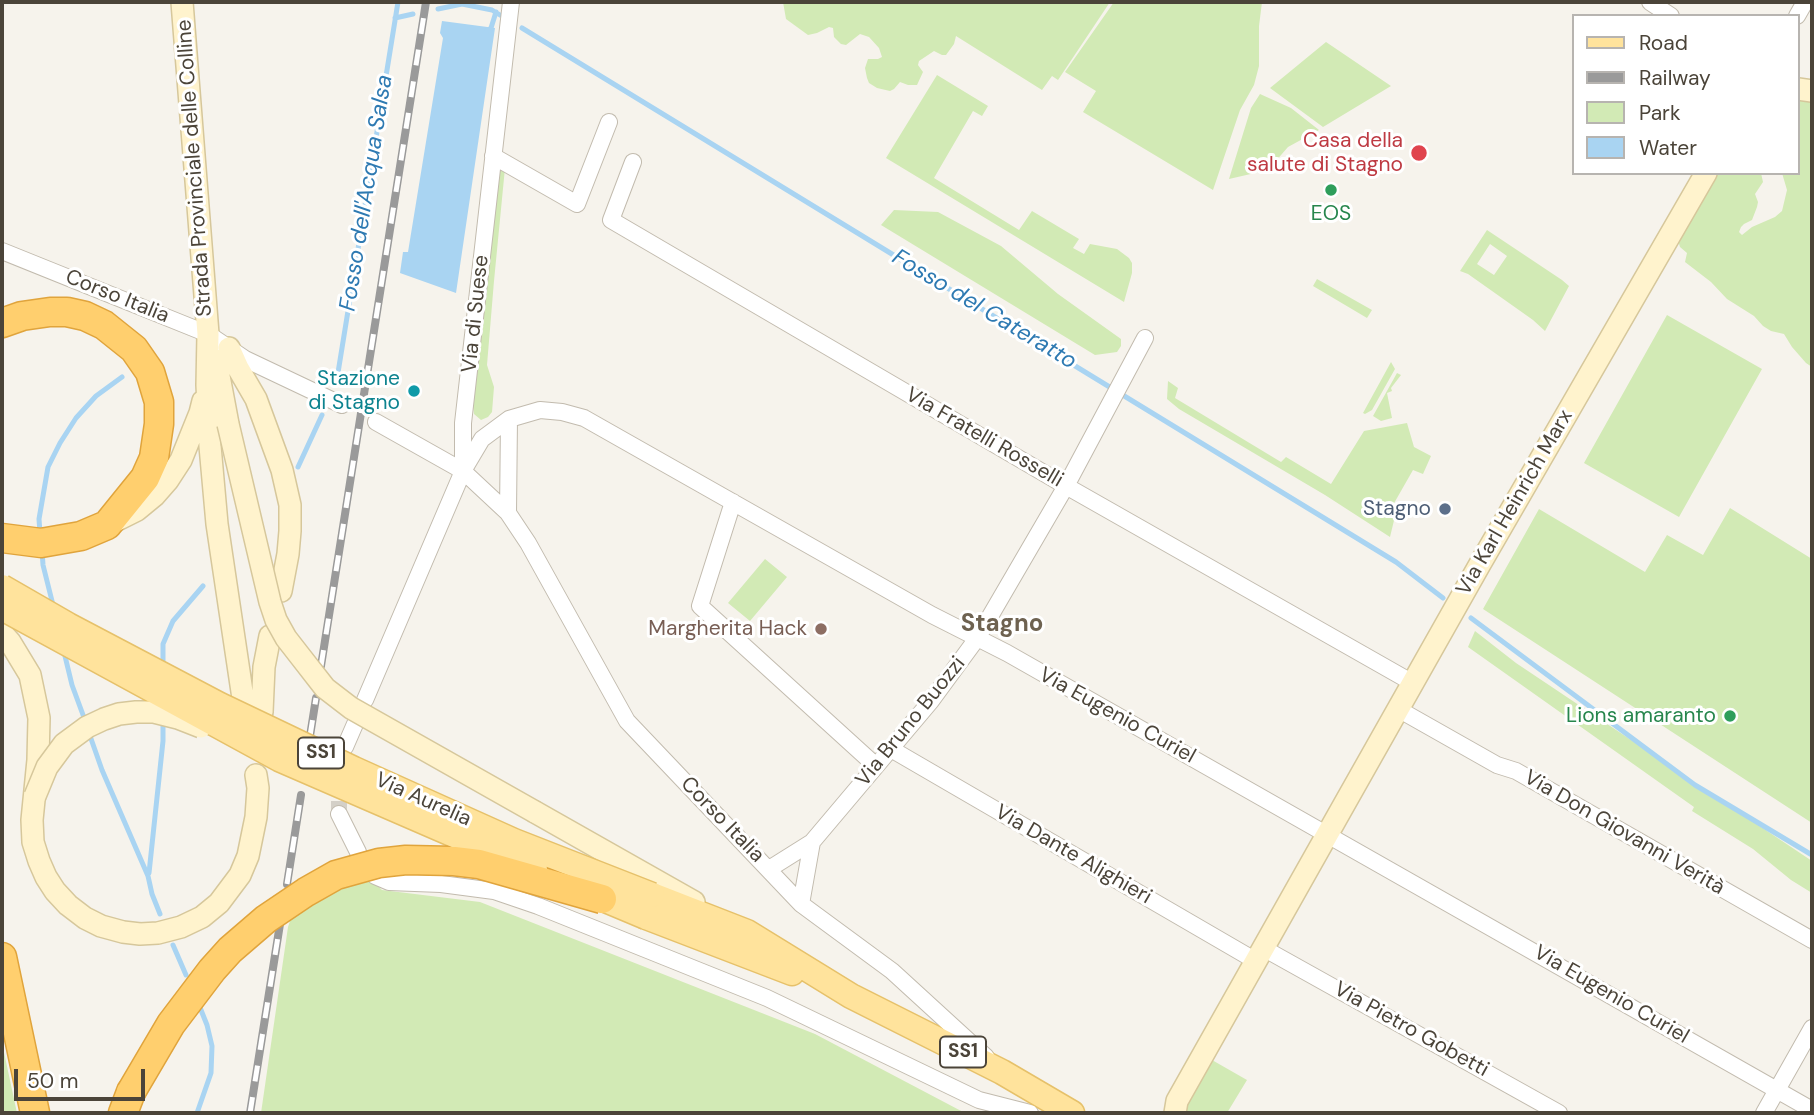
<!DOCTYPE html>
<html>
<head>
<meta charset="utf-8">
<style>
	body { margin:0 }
	#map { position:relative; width:1814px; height:1115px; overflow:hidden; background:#f6f3ec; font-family:"DM Sans",sans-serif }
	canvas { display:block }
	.frame { position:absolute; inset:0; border:4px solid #4b4439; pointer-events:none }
	.legend { position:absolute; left:1572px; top:14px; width:228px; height:161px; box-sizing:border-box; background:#fff; border:2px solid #b7b4b0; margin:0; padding:9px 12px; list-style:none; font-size:21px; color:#4b4439 }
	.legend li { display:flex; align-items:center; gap:14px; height:35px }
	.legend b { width:35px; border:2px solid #b7b4b0 }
	.scale { position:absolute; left:14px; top:1069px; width:131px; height:32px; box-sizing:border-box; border:4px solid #4b4439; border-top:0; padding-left:9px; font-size:21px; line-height:24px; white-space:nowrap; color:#4b4439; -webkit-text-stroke:5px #fff; paint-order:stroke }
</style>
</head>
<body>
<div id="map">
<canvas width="1814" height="1115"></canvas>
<div class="frame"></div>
<ul class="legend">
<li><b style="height:9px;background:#ffe39c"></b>Road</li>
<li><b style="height:9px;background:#9a9a9a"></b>Railway</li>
<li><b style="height:19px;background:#d2eab5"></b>Park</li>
<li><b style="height:19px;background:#a9d4f2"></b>Water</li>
</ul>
<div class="scale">50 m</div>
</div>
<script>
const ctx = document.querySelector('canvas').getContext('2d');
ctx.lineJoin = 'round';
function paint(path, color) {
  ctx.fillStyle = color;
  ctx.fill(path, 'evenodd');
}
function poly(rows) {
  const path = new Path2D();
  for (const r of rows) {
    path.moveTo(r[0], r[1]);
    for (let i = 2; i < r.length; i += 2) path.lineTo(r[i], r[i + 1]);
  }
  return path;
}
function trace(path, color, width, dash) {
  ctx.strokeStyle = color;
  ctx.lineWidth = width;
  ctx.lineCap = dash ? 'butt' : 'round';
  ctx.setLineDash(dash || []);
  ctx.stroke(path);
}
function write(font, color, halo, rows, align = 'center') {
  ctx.font = font + ' "DM Sans",sans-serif';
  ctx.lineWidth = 6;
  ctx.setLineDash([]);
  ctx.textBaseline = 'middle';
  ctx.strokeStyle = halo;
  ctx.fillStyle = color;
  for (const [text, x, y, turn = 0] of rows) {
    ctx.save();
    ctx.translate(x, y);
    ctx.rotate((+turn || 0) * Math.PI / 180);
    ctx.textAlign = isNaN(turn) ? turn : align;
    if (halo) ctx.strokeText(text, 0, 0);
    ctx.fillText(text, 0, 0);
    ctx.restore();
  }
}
paint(poly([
	[783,2,1110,2,1058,80,1052,76,1042,90,956,36,954,44,946,55,942,55,934,51,919,61,918,65,923,72,917,85,908,85,900,82,894,89,890,91,877,88,869,83,867,78,865,68,868,59,878,59,882,57,879,48,869,37,860,34,846,45,841,44,834,37,833,28,829,27,817,33,808,35,786,19],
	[1114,2,1262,2,1259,26,1259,66,1254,85,1240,110,1213,190,1083,112,1096,91,1065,72],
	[1326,42,1391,86,1323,127,1270,88],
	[937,75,988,106,982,116,973,111,934,178,1019,230,1032,211,1079,239,1073,248,1084,254,1090,244,1117,249,1129,258,1132,263,1132,273,1124,302,886,158],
	[1260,94,1291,108,1319,130,1288,147,1268,170,1229,179,1251,108],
	[1798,96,1812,102,1812,367,1806,363,1792,347,1784,334,1771,331,1763,326,1754,316,1727,299,1711,282,1685,262,1687,253,1680,247,1676,234,1712,173,1761,173,1763,182,1755,194,1758,202,1757,207,1752,220,1744,224,1741,227,1739,232,1742,235,1752,227,1775,217,1782,211,1787,190,1782,173,1798,173],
	[505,168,494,281,487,365,494,387,492,412,488,417,481,420,474,414,473,406,498,171],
	[894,210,938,212,1001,246,1058,294,1121,339,1121,346,1117,352,1095,355,881,225],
	[1487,230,1562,280,1569,286,1545,331,1533,320,1468,274,1460,271],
	[1490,244,1507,256,1494,275,1477,264],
	[1317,279,1372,310,1367,318,1313,286],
	[1667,315,1762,369,1679,517,1584,463],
	[1391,362,1395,369,1372,410,1365,414,1363,413],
	[1397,373,1401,375,1391,388,1392,391,1387,393,1392,418,1381,421,1373,416],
	[1168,381,1178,388,1175,398,1281,462,1286,457,1331,484,1364,431,1407,423,1414,447,1431,456,1423,474,1413,470,1393,505,1397,508,1390,537,1325,495,1179,409,1167,399],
	[1730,508,1812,559,1812,823,1483,609,1539,509,1645,572,1667,535,1703,555],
	[765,559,787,577,750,621,728,603],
	[1475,631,1516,663,1812,861,1812,893,1791,880,1753,849,1692,811,1694,807,1468,647],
	[371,879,382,890,480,902,815,1034,965,1113,261,1113,288,927,292,915,318,899,345,887],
	[2,1043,17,1113,2,1113],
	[1212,1060,1247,1080,1227,1113,1184,1113,1187,1104]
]), '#d2eab5');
paint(poly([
	[442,21,495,28,456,293,400,273,403,252,408,252,443,38,440,33]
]), '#a9d4f2');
trace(poly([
	[438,9,462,4,492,10,500,15],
	[395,18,413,14],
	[522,28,1396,562,1443,598],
	[487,31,491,28,496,12],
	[336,385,398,2],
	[298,467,322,415],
	[40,533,39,519,48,467,60,443,76,418,96,396,122,377],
	[42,550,43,565,54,609],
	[1471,618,1695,785,1812,855],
	[64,652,72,685,86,723],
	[163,667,163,644,173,621,203,586],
	[89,733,102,770,148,876,152,894,160,914],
	[149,873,163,741,163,719],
	[173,945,186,975],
	[197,1113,211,1073,212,1046,207,1025,199,1005]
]), '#a9d4f2', 5);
trace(poly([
	[339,777,339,814]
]), '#d4d0c8', 16, [16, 8]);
const street = poly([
	[1650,2,1671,16],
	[1797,16,1805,2],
	[493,156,577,204,609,122],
	[633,162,611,220,1066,486,1413,683],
	[2,251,208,334,245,359,342,405],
	[376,422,463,471,508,513,528,543,627,721,801,904,892,971,986,1057],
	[463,469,463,423,511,2],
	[733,502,700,606,876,766],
	[508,513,509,419],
	[365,700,463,471,482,439,509,419,540,410,562,412,584,418,932,615,1007,653,1812,1110],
	[1398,709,1497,765,1516,771,1812,940],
	[345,747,355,724],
	[891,749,1256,961],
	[339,814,358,852],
	[812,842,931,701,978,637,1066,486,1145,338],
	[769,869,812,842,801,904],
	[375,876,389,882,441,884,494,891,538,906,767,998,979,1100,1030,1113],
	[1263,948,1559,1113],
	[1764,1113,1812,1028]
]);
const secondary = poly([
	[182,2,208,334,207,385,210,446,217,524,244,705],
	[1798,89,1812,91],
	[229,348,238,368,256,399,282,470,290,505,290,531,288,554,281,591],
	[216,360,228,424],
	[113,522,137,510,154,496,168,480,181,460,200,413,203,401],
	[2,633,10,642,30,675,39,718,38,760,32,820,33,842,39,861,46,877,55,891,68,905,85,918,101,926,123,932,140,934,158,933,181,927,202,917,219,903,240,875,248,856,256,817,258,788,256,775],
	[262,712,264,667,270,636],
	[535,812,694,902],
	[1175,1113,1177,1101,1345,803,1480,564,1706,173]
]);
const primary = poly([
	[652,895,747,932,851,996,1002,1072,1072,1113],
	[646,917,792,973]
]);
const highway = poly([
	[2,323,22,316,50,312,67,312,85,316,104,325,134,349,150,372,159,402,159,424,154,458,145,478,107,525,81,536,41,543,2,538],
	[2,957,35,1113],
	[123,1113,131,1092]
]);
trace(street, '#c2bbae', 18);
trace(secondary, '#d6c79b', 24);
trace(primary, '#e6c16a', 27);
trace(highway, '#e0a43c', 31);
trace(street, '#fff', 16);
trace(secondary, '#fff3cd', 21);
trace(primary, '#ffe39c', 24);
trace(highway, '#ffcf6e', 28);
const rail = poly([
	[321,666,426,2],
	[310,736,316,698],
	[287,884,301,795],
	[250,1113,280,924]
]);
trace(rail, '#9a9a9a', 8);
trace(rail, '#fff', 5, [16]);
const secondaryBridge = poly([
	[228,424,270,602,276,620,286,638,300,656,325,688,351,708,535,812],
	[35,796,47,767,64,744,87,727,104,719,119,714,136,712,154,712,178,718,201,727]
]);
const primaryBridge = poly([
	[2,587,68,625,220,705,354,769,514,841,652,895],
	[2,608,279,759,535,870],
	[584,891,646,917]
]);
const highwayBridge = poly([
	[131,1092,171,1024,212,970,230,950,266,919,306,892,336,875,379,863,406,860,454,861,479,864,602,899]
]);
trace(secondaryBridge, '#d6c79b', 24, []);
trace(primaryBridge, '#e6c16a', 27, []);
trace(highwayBridge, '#e0a43c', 31, []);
trace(secondaryBridge, '#fff3cd', 21);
trace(primaryBridge, '#ffe39c', 24);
trace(highwayBridge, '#ffcf6e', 28);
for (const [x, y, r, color] of [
	[1419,153,9,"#e0444e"],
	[1331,190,7,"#2e9e5b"],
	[414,391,7,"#0f9aa8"],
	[1445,509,7,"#5c6f8a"],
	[821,629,7,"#8d6e63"],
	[1730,716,7,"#2e9e5b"]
]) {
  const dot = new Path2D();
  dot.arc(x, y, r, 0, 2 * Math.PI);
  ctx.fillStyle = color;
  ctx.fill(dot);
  trace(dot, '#fff', 2.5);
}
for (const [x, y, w] of [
	[321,753,46],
	[963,1052,46]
]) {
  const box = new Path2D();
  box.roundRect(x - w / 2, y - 15.5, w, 31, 5);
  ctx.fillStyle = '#fff';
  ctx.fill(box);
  trace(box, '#4b4439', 2);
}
write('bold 19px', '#4b4439', null, [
	["SS1",321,753],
	["SS1",963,1052]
]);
write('21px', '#be3a42', '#fff', [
	["Casa della",1403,141],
	["salute di Stagno",1403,165]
], 'right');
write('21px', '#4b4439', '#fff', [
	["Strada Provinciale delle Colline",195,168,-94],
	["Corso Italia",117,297,22],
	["Via di Suese",476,314,-84],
	["Via Fratelli Rosselli",984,438,30],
	["Via Karl Heinrich Marx",1515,503,-60],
	["Via Eugenio Curiel",1117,716,29],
	["Via Bruno Buozzi",911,722,-51],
	["Via Aurelia",423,800,24],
	["Corso Italia",722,820,46],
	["Via Don Giovanni Verità",1624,833,30],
	["Via Dante Alighieri",1073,855,30],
	["Via Eugenio Curiel",1611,995,30],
	["Via Pietro Gobetti",1411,1030,29]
]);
write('21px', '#27864d', '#fff', [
	["EOS",1331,214],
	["Lions amaranto",1716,716,"right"]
]);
write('21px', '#0d838f', '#fff', [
	["Stazione",400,379],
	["di Stagno",400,403]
], 'right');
write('21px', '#4e5e75', '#fff', [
	["Stagno",1431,509]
], 'right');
write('21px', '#785e54', '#fff', [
	["Margherita Hack",807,629]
], 'right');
write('italic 23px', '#2e7ab2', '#fff', [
	["Fosso dell'Acqua Salsa",367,193,-81],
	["Fosso del Cateratto",984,310,31]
]);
write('bold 24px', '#6e6250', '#fff', [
	["Stagno",1002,625]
]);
</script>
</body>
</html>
